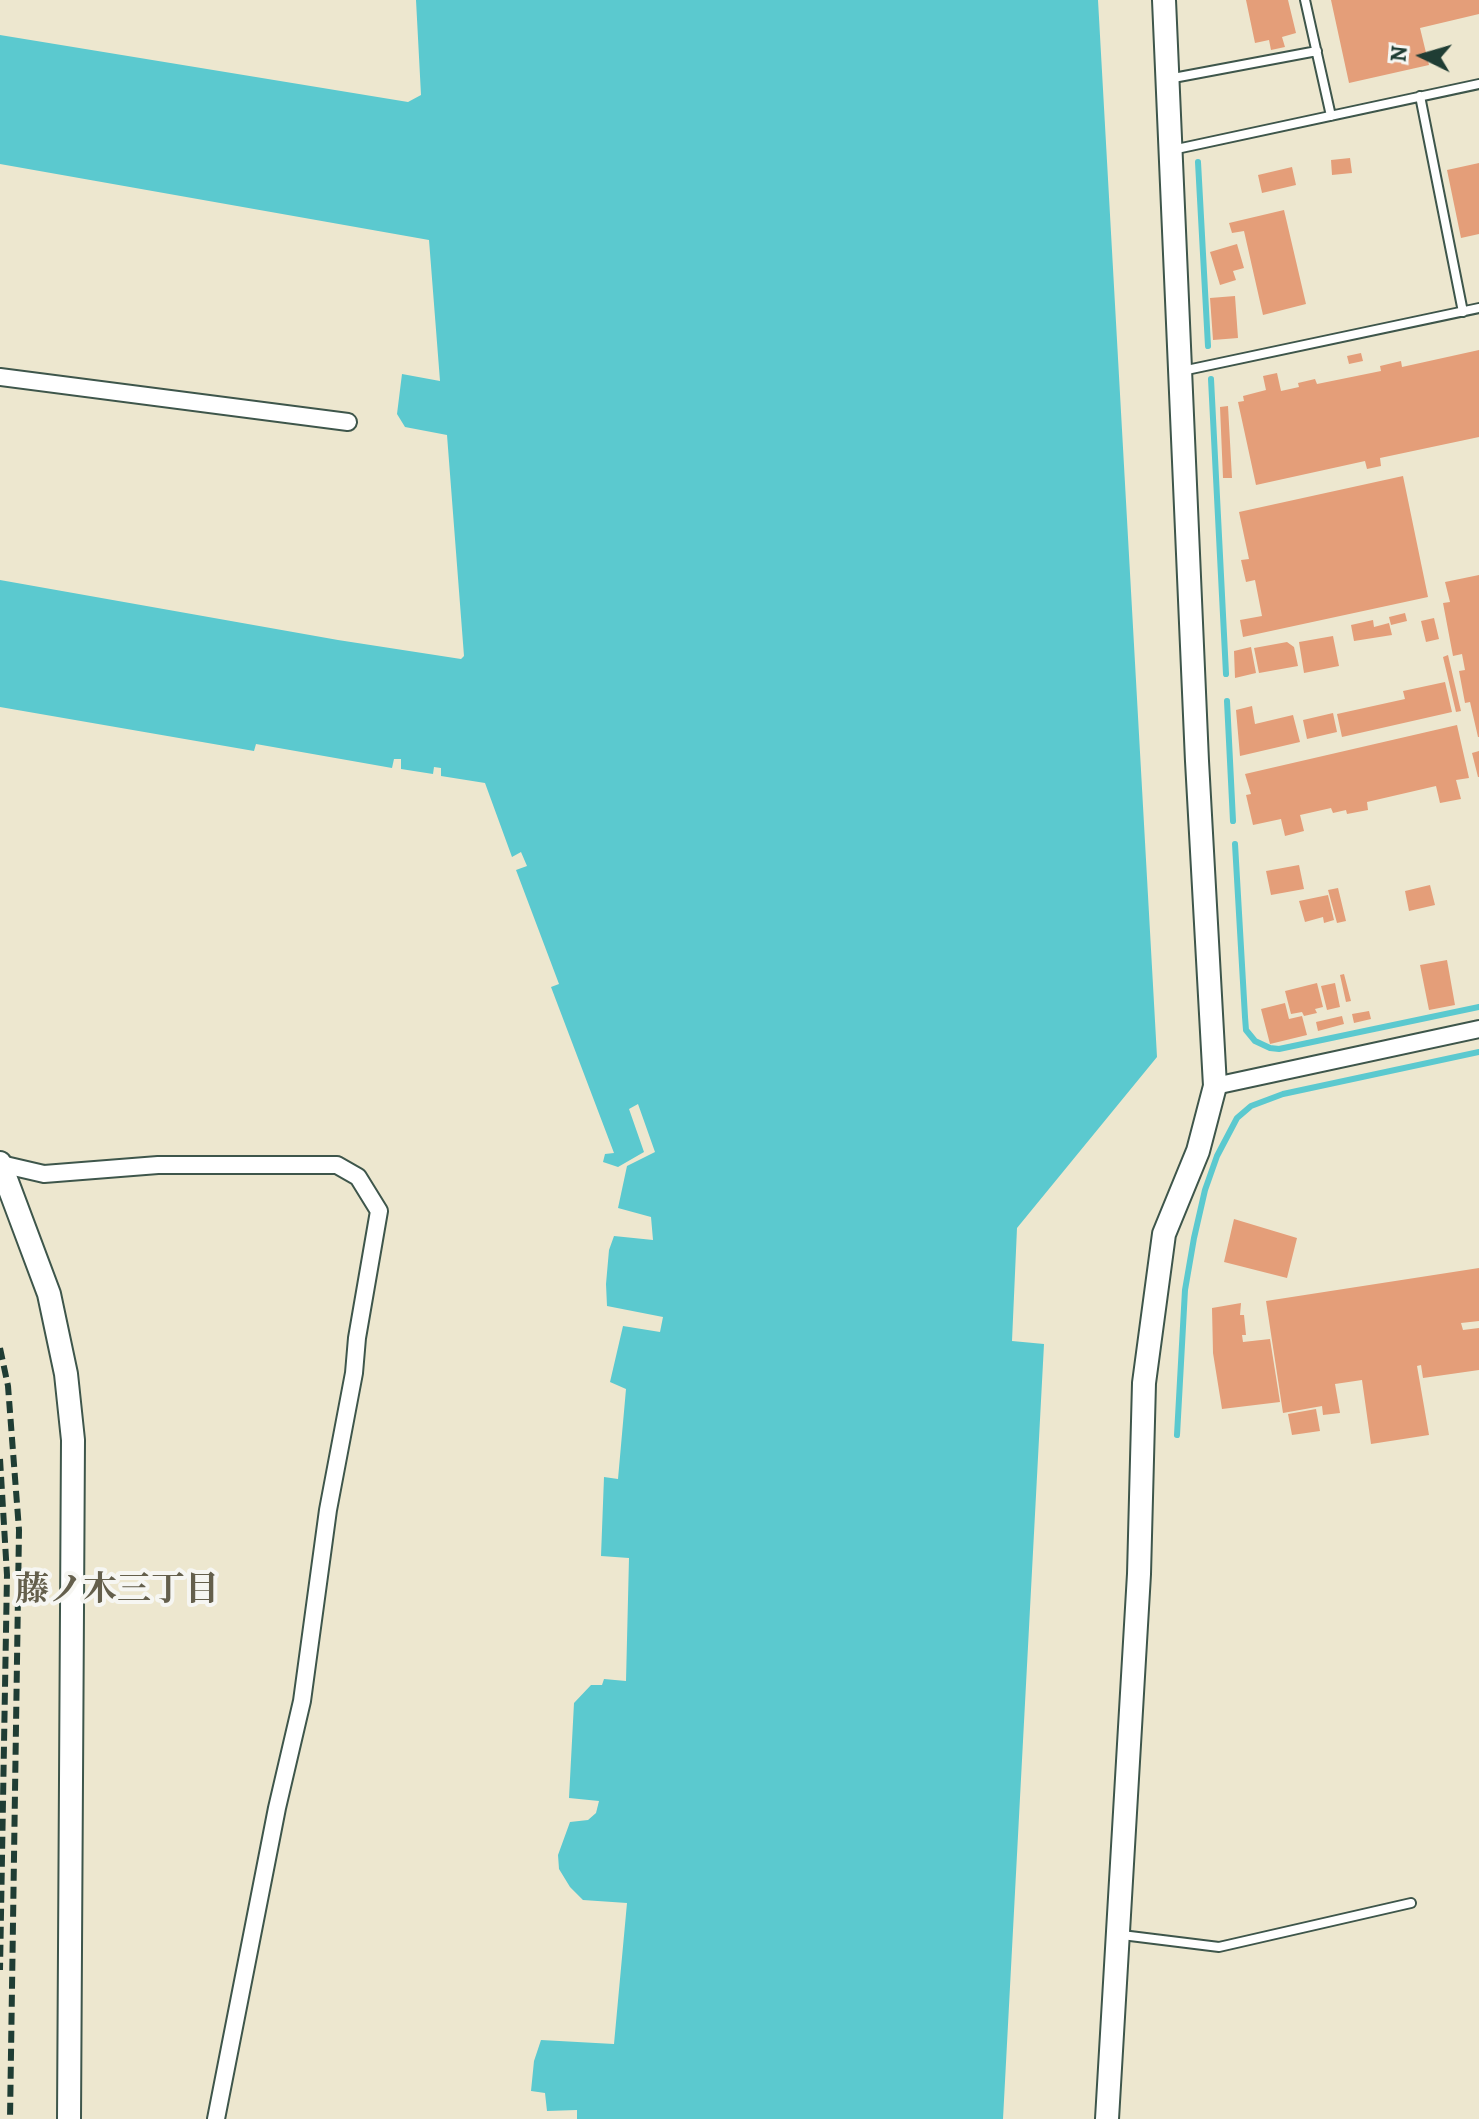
<!DOCTYPE html>
<html>
<head>
<meta charset="utf-8">
<style>
	body { margin:0 }
	#map { position:relative; width:1479px; height:2119px; overflow:hidden; background:#ede7cf; font-family:Alegreya,serif }
	canvas { display:block }
	.north { position:absolute; left:1383px; top:16px; width:80px; height:80px; -webkit-text-stroke:6px #f6f6f2; paint-order:stroke; rotate:275deg; font-size:22px; font-weight:700; line-height:32px; text-align:center; color:#1f3d34 }
	.north::after { content:''; display:block; margin:auto; width:28px; height:36px; background:#1f3d34; clip-path:polygon(50% 0,100% 100%,50% 72%,0 100%) }
</style>
</head>
<body>
<div id="map">
<canvas width="1479" height="2119"></canvas>
<div class="north">N</div>
</div>
<script>
const ctx = document.querySelector('canvas').getContext('2d');
ctx.lineJoin = 'round';
function paint(path, color) {
  ctx.fillStyle = color;
  ctx.fill(path, 'evenodd');
}
function poly(rows) {
  const path = new Path2D();
  for (const r of rows) {
    path.moveTo(r[0], r[1]);
    for (let i = 2; i < r.length; i += 2) path.lineTo(r[i], r[i + 1]);
  }
  return path;
}
function trace(path, color, width, dash) {
  ctx.strokeStyle = color;
  ctx.lineWidth = width;
  ctx.lineCap = dash ? 'butt' : 'round';
  ctx.setLineDash(dash || []);
  ctx.stroke(path);
}
function write(font, color, halo, rows, align = 'center') {
  ctx.font = font + ' Alegreya,"Noto Serif JP",serif';
  ctx.lineWidth = 8;
  ctx.setLineDash([]);
  ctx.textBaseline = 'middle';
  ctx.strokeStyle = halo;
  ctx.fillStyle = color;
  for (const [text, x, y, turn = 0] of rows) {
    ctx.save();
    ctx.translate(x, y);
    ctx.rotate((+turn || 0) * Math.PI / 180);
    ctx.textAlign = isNaN(turn) ? turn : align;
    if (halo) ctx.strokeText(text, 0, 0);
    ctx.fillText(text, 0, 0);
    ctx.restore();
  }
}
paint(poly([
	[416,0,1098,0,1157,1057,1017,1228,1012,1341,1044,1344,1003,2119,577,2119,577,2110,547,2111,545,2093,531,2091,534,2061,541,2040,614,2044,627,1903,583,1900,570,1887,559,1869,558,1855,570,1822,588,1820,596,1813,599,1801,569,1798,574,1703,591,1685,602,1685,604,1679,626,1681,629,1558,601,1556,604,1477,618,1479,626,1389,610,1382,623,1326,660,1332,663,1317,607,1306,606,1284,609,1250,614,1236,653,1240,651,1217,618,1208,627,1166,655,1152,638,1104,629,1109,644,1152,618,1167,603,1162,605,1154,614,1153,551,987,559,984,516,870,527,866,521,852,512,857,485,783,441,776,441,768,434,767,433,774,401,769,401,759,394,759,392,768,256,744,254,751,0,707,0,580,338,640,461,659,464,656,447,435,405,427,397,414,402,374,440,381,429,240,0,164,0,35,408,102,421,95]
]), '#5bc9cf');
trace(poly([
	[1198,162,1208,346],
	[1211,379,1226,674],
	[1227,701,1233,821],
	[1235,844,1245,1017,1246,1030,1255,1041,1270,1048,1279,1049,1479,1007],
	[1177,1435,1185,1290,1194,1238,1205,1190,1217,1156,1237,1118,1251,1106,1283,1094,1479,1052]
]), '#5bc9cf', 6);
paint(poly([
	[1246,0,1288,0,1296,33,1282,37,1285,47,1271,50,1269,40,1255,43],
	[1331,0,1479,0,1479,14,1420,28,1429,65,1349,83],
	[1350,158,1352,173,1332,175,1331,160],
	[1479,163,1479,234,1461,238,1447,170],
	[1292,167,1296,185,1262,193,1258,175],
	[1284,210,1306,304,1263,315,1244,231,1232,233,1229,223],
	[1237,244,1244,268,1233,271,1236,280,1220,285,1210,252],
	[1235,296,1238,338,1213,340,1210,298],
	[1479,350,1479,437,1380,458,1381,466,1367,469,1365,461,1256,485,1238,402,1244,401,1243,396,1266,390,1263,376,1277,373,1281,391,1299,387,1298,383,1315,379,1317,384,1381,371,1380,366,1401,361,1402,367],
	[1361,353,1363,361,1349,364,1347,356],
	[1228,406,1232,478,1223,478,1220,407],
	[1403,476,1428,597,1243,637,1240,620,1262,616,1255,580,1246,582,1241,560,1249,559,1239,512],
	[1479,575,1479,737,1478,737,1470,702,1465,703,1459,671,1465,670,1462,654,1453,656,1443,603,1450,602,1445,582],
	[1405,613,1407,621,1391,625,1389,617],
	[1434,618,1439,639,1426,642,1421,621],
	[1373,620,1374,627,1389,623,1392,635,1354,641,1351,625],
	[1333,636,1339,666,1304,673,1299,642],
	[1287,642,1294,647,1298,666,1259,673,1254,648],
	[1251,647,1256,673,1235,678,1234,651],
	[1448,655,1461,711,1456,712,1443,657],
	[1445,682,1452,712,1342,737,1337,714,1405,699,1403,691],
	[1252,706,1255,724,1293,715,1300,742,1240,756,1236,710],
	[1333,713,1337,732,1307,739,1303,720],
	[1457,725,1469,778,1456,780,1461,799,1440,803,1436,786,1367,802,1368,810,1347,814,1346,810,1333,813,1331,808,1300,815,1304,831,1285,836,1281,819,1253,825,1246,795,1251,794,1245,774],
	[1479,751,1479,777,1478,777,1472,753],
	[1299,865,1304,889,1271,895,1266,871],
	[1430,885,1435,905,1409,911,1405,891],
	[1338,888,1346,921,1337,923,1328,890],
	[1328,895,1334,920,1324,923,1323,917,1305,922,1299,901],
	[1447,960,1455,1005,1429,1010,1420,965],
	[1344,974,1351,1001,1346,1002,1340,975],
	[1317,983,1323,1007,1315,1009,1317,1013,1304,1016,1302,1012,1291,1014,1285,991],
	[1335,983,1340,1007,1327,1010,1321,986],
	[1285,1003,1289,1019,1302,1016,1307,1035,1270,1044,1261,1009],
	[1369,1011,1371,1019,1354,1023,1352,1014],
	[1342,1016,1344,1024,1318,1031,1316,1022],
	[1234,1219,1297,1238,1287,1278,1224,1262],
	[1479,1268,1479,1321,1461,1323,1463,1330,1479,1328,1479,1370,1423,1378,1421,1365,1417,1366,1429,1435,1371,1444,1362,1380,1335,1384,1340,1413,1323,1415,1322,1406,1283,1413,1266,1301],
	[1241,1303,1240,1315,1244,1315,1246,1335,1242,1335,1243,1342,1270,1339,1280,1402,1222,1409,1213,1353,1212,1308],
	[1316,1409,1320,1431,1292,1435,1288,1414]
]), '#e49e79');
const service = poly([
	[1305,0,1331,116],
	[1168,79,1317,51],
	[1420,96,1463,312],
	[1172,150,1479,84],
	[1182,371,1479,308],
	[1122,1935,1219,1947,1411,1903]
]);
const minor = poly([
	[0,377,348,422],
	[1215,1086,1479,1029],
	[1,1164,44,1174,158,1165,337,1165,358,1177,379,1211,357,1338,354,1373,328,1510,302,1701,277,1808,216,2119]
]);
const tertiary = poly([
	[0,1163,49,1294,66,1374,73,1440,69,2119],
	[1107,2119,1139,1574,1144,1383,1164,1234,1198,1151,1215,1086,1197,761,1164,0]
]);
trace(service, '#3e564b', 12);
trace(minor, '#3e564b', 20);
trace(tertiary, '#3e564b', 26);
trace(service, '#fff', 8);
trace(minor, '#fff', 16);
trace(tertiary, '#fff', 22);
trace(poly([
	[0,1348,8,1386,19,1530,10,2119],
	[0,1459,7,1575,0,1970]
]), '#1f3d34', 6, [12, 6]);
write('bold 34px', '#645f4c', '#f6f6f2', [
	["藤ノ木三丁目",117,1592]
]);
</script>
</body>
</html>
